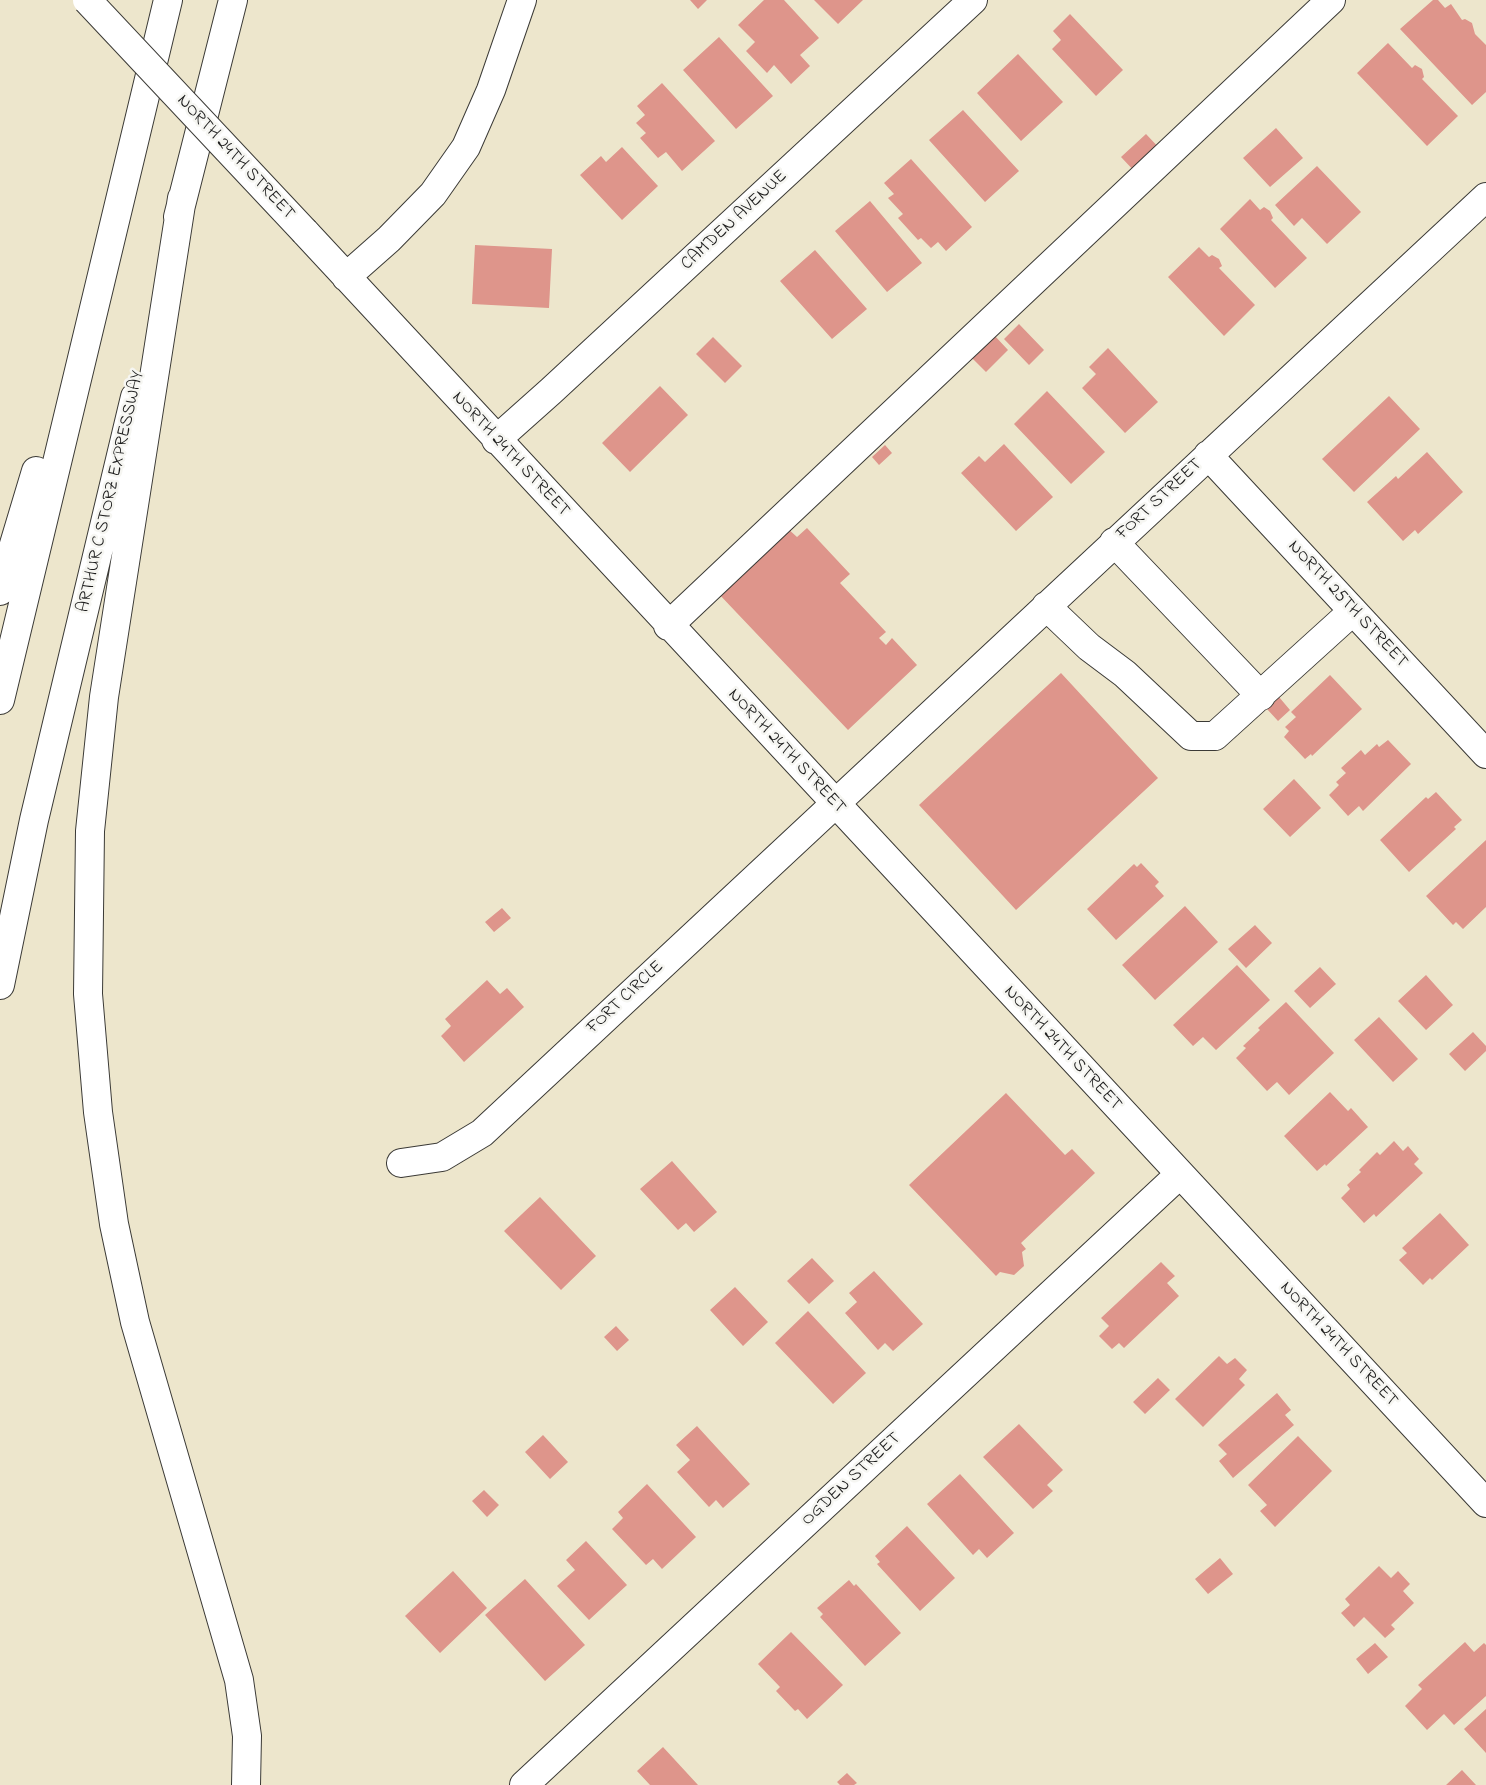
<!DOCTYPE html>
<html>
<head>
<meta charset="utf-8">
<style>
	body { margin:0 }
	canvas { display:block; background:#ede6cc }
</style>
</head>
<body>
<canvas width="1486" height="1785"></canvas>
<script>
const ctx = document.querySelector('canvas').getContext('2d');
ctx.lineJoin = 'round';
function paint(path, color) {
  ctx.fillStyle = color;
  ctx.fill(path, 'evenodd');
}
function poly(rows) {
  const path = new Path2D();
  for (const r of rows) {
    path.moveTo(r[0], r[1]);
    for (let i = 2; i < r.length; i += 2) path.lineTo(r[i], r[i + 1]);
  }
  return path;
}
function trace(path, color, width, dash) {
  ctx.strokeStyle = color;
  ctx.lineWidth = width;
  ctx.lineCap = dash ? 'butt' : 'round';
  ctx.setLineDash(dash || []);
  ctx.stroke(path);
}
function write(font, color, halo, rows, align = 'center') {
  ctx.font = font + ' "Indie Flower",sans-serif';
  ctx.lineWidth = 5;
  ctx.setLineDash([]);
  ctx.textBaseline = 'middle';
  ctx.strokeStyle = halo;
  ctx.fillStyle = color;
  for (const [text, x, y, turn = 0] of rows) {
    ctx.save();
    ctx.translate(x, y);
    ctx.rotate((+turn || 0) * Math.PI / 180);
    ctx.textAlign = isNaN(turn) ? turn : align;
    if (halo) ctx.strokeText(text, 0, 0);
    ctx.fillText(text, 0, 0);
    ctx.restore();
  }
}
paint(poly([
	[690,0,707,0,698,9],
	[764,0,784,0,819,38,800,55,810,66,791,84,774,65,767,73,746,51,755,42,738,25],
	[814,0,863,0,838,24],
	[1433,0,1438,0,1445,8,1451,4,1462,20,1465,19,1472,23,1475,34,1486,45,1486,92,1472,105,1400,29],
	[1070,14,1123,70,1096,96,1052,49,1061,40,1053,31],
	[719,37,773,96,736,129,683,70],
	[1388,43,1412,68,1415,65,1422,69,1424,77,1422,79,1458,116,1427,146,1357,73],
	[1018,54,1063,102,1021,141,977,93],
	[662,83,715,141,682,171,666,152,658,158,640,138,646,133,636,123,645,115,637,106],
	[963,110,1019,171,985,202,929,140],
	[1276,128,1303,158,1270,187,1243,158],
	[1146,134,1162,151,1137,174,1121,157],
	[622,147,658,186,622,220,580,175,601,156,606,162],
	[911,159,972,227,946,251,938,242,931,248,921,238,918,240,898,218,903,214,888,198,894,194,884,183],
	[1317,166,1361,212,1327,244,1302,218,1294,226,1275,205],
	[1250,199,1260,210,1264,207,1270,211,1273,218,1271,220,1307,258,1275,288,1220,229],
	[870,201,922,263,887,292,835,231],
	[475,245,552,249,549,308,472,304],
	[1199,247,1209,257,1212,255,1219,259,1222,266,1219,268,1255,305,1224,336,1168,277],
	[815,250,867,309,832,339,780,281],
	[1019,324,1044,350,1029,365,1004,339],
	[994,335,1008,350,986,372,971,357],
	[713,337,742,366,725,383,696,354],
	[1108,348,1158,402,1125,433,1082,388,1096,374,1089,367],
	[660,386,688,415,630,472,602,443],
	[1047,391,1105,452,1071,484,1014,424],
	[1389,396,1420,429,1354,492,1322,459],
	[1004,444,1053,497,1016,531,961,473,979,456,985,462],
	[885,445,892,453,879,465,872,457],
	[1427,452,1463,492,1418,534,1415,530,1403,541,1367,502,1396,476,1398,479],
	[786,527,797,537,807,528,850,574,840,583,886,632,879,638,886,645,892,638,917,665,848,730,717,592],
	[1061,673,1158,778,1016,910,919,805],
	[1330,675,1362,709,1312,756,1311,754,1305,759,1284,737,1289,731,1285,727,1296,717,1291,712],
	[1279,697,1290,710,1278,721,1267,709],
	[1388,740,1411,764,1363,811,1359,806,1348,816,1329,795,1339,785,1336,782,1346,773,1341,768,1361,750,1365,755,1377,744,1379,747],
	[1294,779,1321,808,1290,837,1263,809],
	[1436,792,1462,820,1454,827,1456,829,1409,872,1380,840,1426,797,1428,799],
	[1486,840,1486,907,1463,929,1456,922,1453,925,1426,896],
	[1141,863,1159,882,1155,886,1164,896,1116,940,1087,909,1134,864,1137,867],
	[1185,906,1218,942,1155,1000,1122,965],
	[502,908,511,918,494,932,485,922],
	[1255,925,1272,943,1246,968,1228,949],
	[1237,965,1270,1000,1216,1050,1203,1037,1193,1046,1173,1025],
	[1320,967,1336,984,1310,1008,1294,991],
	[1426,975,1453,1005,1426,1030,1398,1001],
	[487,980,500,994,507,988,524,1007,464,1062,441,1036,451,1026,445,1019],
	[1286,1002,1334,1053,1289,1095,1277,1082,1267,1091,1236,1058,1246,1048,1243,1046,1260,1030,1258,1028],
	[1379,1017,1418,1059,1393,1082,1354,1040],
	[1473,1032,1486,1046,1486,1051,1465,1071,1449,1054],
	[1330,1092,1348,1111,1351,1108,1368,1127,1326,1166,1325,1164,1317,1171,1284,1136],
	[1006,1093,1065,1155,1072,1149,1095,1173,1021,1243,1026,1249,1022,1252,1024,1266,1014,1275,1000,1272,996,1276,909,1185],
	[1394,1141,1403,1151,1408,1146,1419,1159,1414,1164,1423,1173,1376,1217,1374,1214,1364,1223,1341,1198,1350,1189,1347,1185,1361,1172,1359,1170,1377,1152,1380,1155],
	[672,1161,717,1212,694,1232,686,1223,678,1230,640,1189],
	[540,1197,596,1256,561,1290,504,1231],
	[1440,1213,1469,1245,1432,1280,1430,1278,1423,1285,1399,1260,1407,1253,1402,1248],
	[812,1258,834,1281,809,1304,787,1281],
	[1161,1262,1175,1276,1167,1283,1179,1296,1124,1348,1119,1343,1112,1349,1099,1336,1109,1326,1101,1318],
	[874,1271,923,1324,893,1351,885,1343,878,1350,845,1313,857,1302,849,1293],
	[735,1287,768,1322,743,1346,710,1310],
	[808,1311,866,1373,833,1404,775,1343],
	[616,1326,629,1340,617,1351,604,1337],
	[1219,1356,1227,1364,1235,1358,1247,1370,1239,1379,1245,1385,1203,1427,1175,1399],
	[1158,1378,1170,1390,1145,1414,1133,1402],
	[1277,1393,1291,1410,1285,1415,1294,1425,1233,1478,1219,1461,1227,1454,1218,1445],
	[1019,1424,1063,1470,1047,1485,1053,1491,1033,1509,983,1457],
	[697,1426,750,1484,723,1508,716,1500,709,1507,677,1472,690,1460,676,1445],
	[543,1435,568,1462,550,1479,525,1452],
	[1298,1436,1332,1471,1275,1527,1260,1511,1267,1505,1248,1485],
	[960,1474,1014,1533,987,1558,979,1549,973,1555,927,1504],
	[647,1484,696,1537,662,1569,653,1559,646,1565,612,1529,623,1518,618,1512],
	[484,1490,499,1505,487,1517,472,1501],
	[907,1526,955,1578,920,1611,877,1564,880,1562,875,1556],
	[586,1541,627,1585,589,1620,557,1586,575,1570,566,1560],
	[1220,1558,1233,1574,1208,1594,1195,1579],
	[1379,1566,1391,1578,1398,1571,1410,1584,1403,1591,1414,1603,1391,1625,1395,1629,1385,1638,1364,1617,1354,1627,1341,1613,1350,1605,1345,1599],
	[453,1571,487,1608,440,1653,405,1616],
	[525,1579,585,1645,545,1681,485,1615],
	[849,1580,854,1586,856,1584,901,1633,865,1666,820,1617,823,1614,817,1608],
	[791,1632,843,1685,807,1719,798,1709,795,1711,776,1691,780,1687,758,1664],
	[1465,1642,1474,1652,1484,1643,1486,1645,1486,1696,1454,1725,1444,1714,1427,1730,1405,1706,1422,1689,1418,1685],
	[1375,1643,1388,1657,1368,1674,1356,1659],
	[1486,1709,1486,1753,1464,1729],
	[663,1747,698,1785,650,1785,637,1771],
	[1462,1770,1476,1785,1446,1785],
	[847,1773,857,1783,854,1785,840,1785,837,1782]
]), '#de958b');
const minor = poly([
	[305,232,1486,1503],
	[346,277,389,239,433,194,466,147,491,90,522,0],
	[496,440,551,391,973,0],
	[1208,455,1486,754],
	[1114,542,1261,696],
	[1046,606,1089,647,1125,674,1191,736,1215,736,1353,611],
	[668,626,1331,0],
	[401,1163,442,1157,482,1133,1486,197],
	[524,1785,1179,1175]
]);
const highway = poly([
	[182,198,104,697,90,831,88,994,98,1112,114,1224,135,1322,239,1680,247,1736,246,1785],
	[178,217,233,0],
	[0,591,36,471],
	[0,700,168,0],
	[0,985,34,820,135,397]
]);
trace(minor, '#3b3a36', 30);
trace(highway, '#3b3a36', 30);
trace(minor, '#fff', 28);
trace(highway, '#fff', 28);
const minorBridge = poly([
	[87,0,305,232]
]);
trace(minorBridge, '#3b3a36', 30, []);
trace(minorBridge, '#fff', 28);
write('18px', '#1c1c1c', '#f6f6f2', [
	["NORTH 24TH STREET",235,158,47],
	["CAMDEN AVENUE",735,221,-43],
	["NORTH 24TH STREET",510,455,47],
	["ARTHUR C STORZ EXPRESSWAY",112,492,-77],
	["FORT STREET",1160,500,-43],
	["NORTH 25TH STREET",1347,605,47],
	["NORTH 24TH STREET",786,752,47],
	["FORT CIRCLE",626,998,-43],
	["NORTH 24TH STREET",1062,1049,47],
	["NORTH 24TH STREET",1338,1345,47],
	["OGDEN STREET",852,1480,-43]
]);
</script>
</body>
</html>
